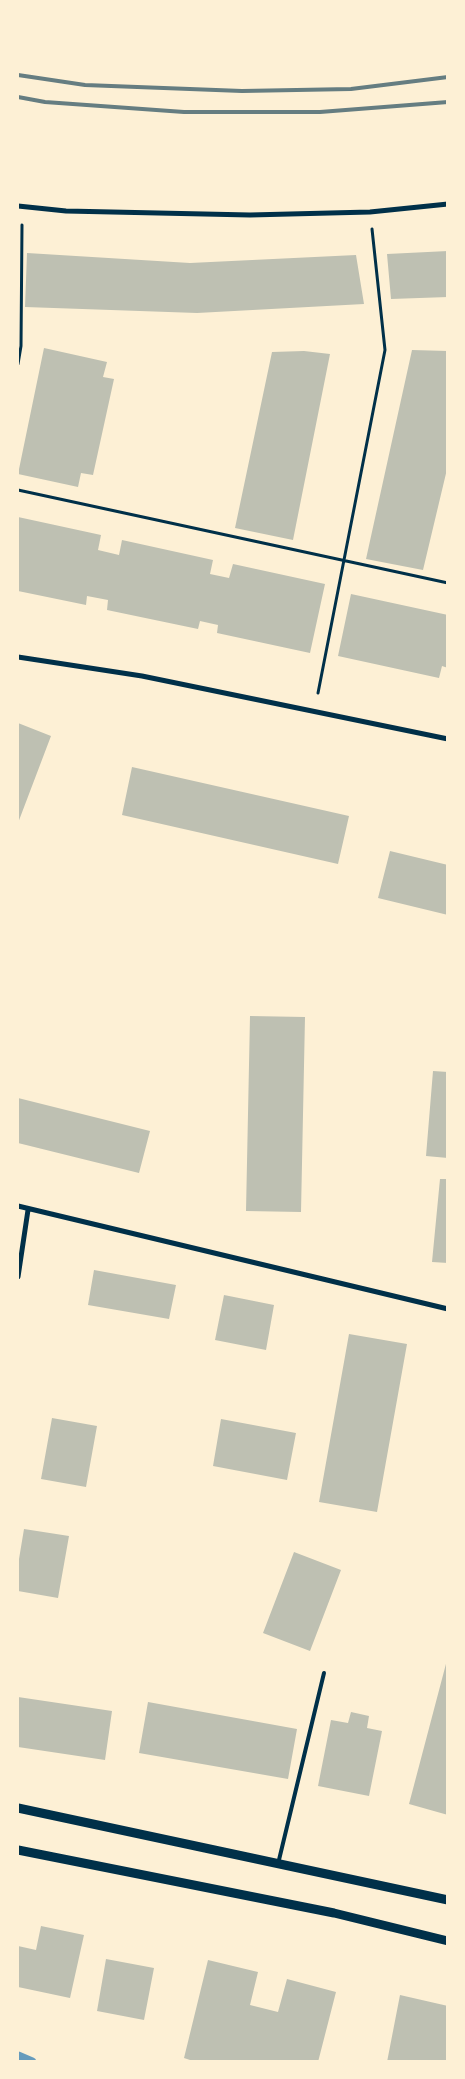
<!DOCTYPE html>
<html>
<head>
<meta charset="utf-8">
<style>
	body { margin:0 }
	#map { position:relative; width:465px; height:2079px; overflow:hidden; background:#fdf0d5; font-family:"Fira Sans",sans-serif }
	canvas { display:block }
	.frame { position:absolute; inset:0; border:19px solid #fdf0d5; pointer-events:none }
</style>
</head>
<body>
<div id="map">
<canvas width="465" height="2079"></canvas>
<div class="frame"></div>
</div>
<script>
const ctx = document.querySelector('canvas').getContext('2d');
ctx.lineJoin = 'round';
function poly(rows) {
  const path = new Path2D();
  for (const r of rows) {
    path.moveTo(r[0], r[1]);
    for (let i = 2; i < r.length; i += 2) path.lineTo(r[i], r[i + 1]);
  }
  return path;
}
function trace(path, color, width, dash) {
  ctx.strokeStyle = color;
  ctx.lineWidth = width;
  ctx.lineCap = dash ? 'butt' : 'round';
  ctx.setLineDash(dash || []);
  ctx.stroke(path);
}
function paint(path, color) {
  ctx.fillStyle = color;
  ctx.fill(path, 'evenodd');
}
trace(poly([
	[18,2056,32,2062]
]), '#669bbc', 9);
paint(poly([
	[448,251,448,297,391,299,387,254],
	[27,253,190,263,356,255,364,304,197,313,25,307],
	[44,348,107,362,103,377,114,379,93,475,81,473,78,487,18,474],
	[412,350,448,351,448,465,423,570,366,559],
	[304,351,330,354,293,540,235,528,272,352],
	[18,517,101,535,98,550,119,555,122,540,213,560,210,574,229,578,233,564,325,584,310,653,217,633,218,625,200,621,198,629,107,610,108,600,87,596,86,605,18,591],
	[351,594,448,615,448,668,442,666,439,678,338,656],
	[18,723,51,736,18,823],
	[132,767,349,816,338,864,122,815],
	[390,851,448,865,448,915,378,898],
	[250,1016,305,1017,301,1212,246,1211],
	[433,1071,448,1072,448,1158,426,1156],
	[18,1098,150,1131,139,1173,18,1143],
	[440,1179,448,1179,448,1263,432,1262],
	[94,1270,176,1285,169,1319,88,1305],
	[224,1295,274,1305,266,1350,215,1340],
	[349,1334,407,1344,377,1512,319,1502],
	[52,1418,97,1426,86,1487,41,1479],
	[221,1419,296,1433,287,1480,213,1466],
	[24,1529,69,1536,58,1598,18,1591,18,1565],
	[294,1552,341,1570,310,1651,263,1633],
	[447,1660,448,1660,448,1815,409,1804],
	[18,1697,112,1711,105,1760,18,1747],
	[148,1702,297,1729,288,1779,139,1753],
	[351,1712,369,1716,367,1728,382,1731,369,1796,318,1786,331,1720,348,1723],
	[41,1926,84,1935,70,1998,18,1987,18,1946,36,1950],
	[106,1959,154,1968,144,2020,97,2011],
	[208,1960,258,1972,250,2005,278,2012,287,1979,336,1992,318,2062,196,2062,184,2058],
	[400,1995,448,2006,448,2062,387,2062]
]), '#bec0b2');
trace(poly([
	[18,364,21,346,22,225],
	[18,490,448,583],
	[318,693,385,350,372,229]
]), '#003049', 3);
trace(poly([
	[278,1864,324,1673]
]), '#003049', 4);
trace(poly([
	[18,206,66,211,250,215,370,212,448,204],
	[18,657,142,676,448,739],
	[18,1206,448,1309],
	[18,1277,28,1210]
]), '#003049', 5);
trace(poly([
	[18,1808,448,1900],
	[18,1850,334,1913,448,1941]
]), '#003049', 9);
trace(poly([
	[18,75,85,85,242,91,351,89,448,77],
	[18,97,45,102,184,112,320,112,448,102]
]), '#657d81', 4);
</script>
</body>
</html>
